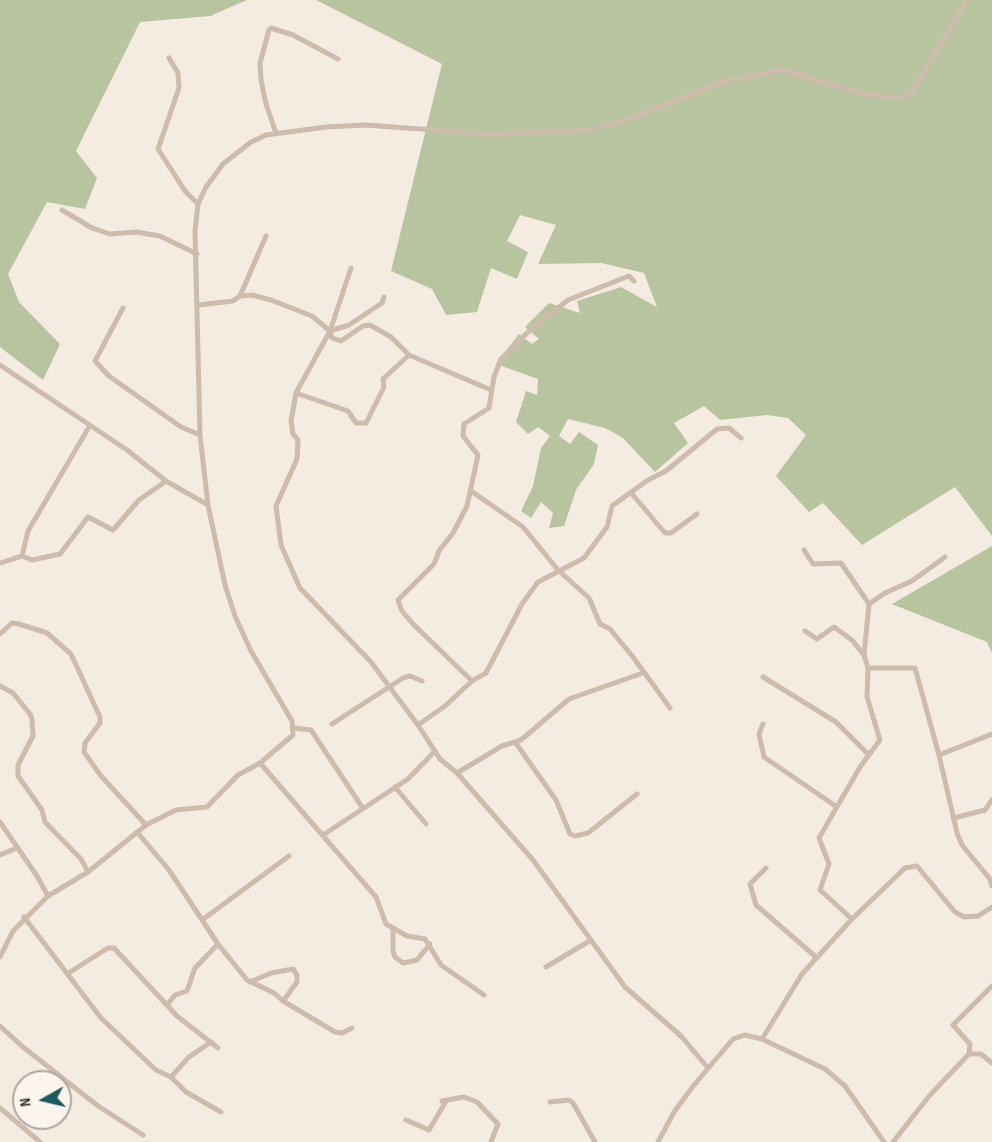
<!DOCTYPE html>
<html>
<head>
<meta charset="utf-8">
<style>
	body { margin:0 }
	#map { position:relative; width:992px; height:1142px; overflow:hidden; background:#f4ebe1; font-family:"Sofia Sans Condensed",sans-serif }
	canvas { display:block }
	.north { position:absolute; left:12px; top:1070px; width:60px; height:60px; box-sizing:border-box; background:#fbf5ee; border:2px solid #aea6a0; border-radius:50%; rotate:262deg; font-size:16px; font-weight:700; line-height:24px; text-align:center; color:#3b302b }
	.north::after { content:''; display:block; margin:auto; width:21px; height:27px; background:#1f5a5e; clip-path:polygon(50% 0,100% 100%,50% 72%,0 100%) }
</style>
</head>
<body>
<div id="map">
<canvas width="992" height="1142"></canvas>
<div class="north">N</div>
</div>
<script>
const ctx = document.querySelector('canvas').getContext('2d');
ctx.lineJoin = 'round';
function paint(path, color) {
  ctx.fillStyle = color;
  ctx.fill(path, 'evenodd');
}
function poly(rows) {
  const path = new Path2D();
  for (const r of rows) {
    path.moveTo(r[0], r[1]);
    for (let i = 2; i < r.length; i += 2) path.lineTo(r[i], r[i + 1]);
  }
  return path;
}
function trace(path, color, width, dash) {
  ctx.strokeStyle = color;
  ctx.lineWidth = width;
  ctx.lineCap = dash ? 'butt' : 'round';
  ctx.setLineDash(dash || []);
  ctx.stroke(path);
}
paint(poly([
	[0,0,247,0,210,16,140,22,76,151,97,178,85,209,47,202,8,274,19,302,60,344,43,380,0,347],
	[316,0,992,0,992,536,955,487,862,545,823,503,809,512,776,476,806,435,788,418,767,415,720,420,704,406,674,423,688,443,655,472,623,438,605,428,568,419,559,436,570,444,579,432,598,445,594,464,576,490,564,526,549,528,553,513,541,502,531,518,521,511,533,486,541,448,550,436,538,427,528,434,516,422,526,391,537,395,538,379,496,364,519,334,532,344,539,339,525,327,549,303,580,313,577,301,621,287,657,307,644,273,601,263,538,264,556,225,520,215,507,241,528,252,517,279,491,268,477,312,446,315,432,289,391,271,442,64],
	[992,546,992,653,987,642,892,604]
]), '#b8c4a0');
trace(poly([
	[169,58,178,73,179,88,158,149,185,191,198,204],
	[276,133,266,104,261,80,260,63,269,30,271,28,293,35,338,59],
	[62,210,92,228,110,234,136,232,160,236,197,254],
	[351,268,330,331,296,393,291,421,293,434,298,440,297,459,276,506,281,545,300,588,371,662,418,725,440,759,457,773,533,860,625,987,681,1036,708,1068],
	[240,296,252,295,271,300,312,316,330,331,332,338,341,341,363,326,370,325,391,337,409,355,491,390],
	[198,305,233,301,240,296,266,236],
	[123,308,95,361,109,376,181,427,200,435],
	[330,331,349,325,382,303,384,297],
	[0,365,127,450,166,481,208,505],
	[296,393,348,411,356,423,366,423,384,387,383,379,409,355],
	[471,491,523,527,558,570,589,598,600,624,610,629,633,657,670,708],
	[632,494,665,533,671,533,697,514],
	[804,550,813,564,841,563,869,604,864,655],
	[22,556,32,560,60,554,88,517,113,530,139,500,166,481],
	[0,563,22,556,28,531,89,427],
	[869,604,885,593,912,581,945,557],
	[805,631,817,639,834,627,852,640,864,655,868,668,915,668,939,755,957,833,962,845,990,879,992,886],
	[0,634,12,623,19,624,47,633,71,654,100,717,100,723,85,743,84,752,101,776,146,825],
	[763,677,836,722,869,755],
	[472,681,413,624,402,611,398,600,434,564,439,551,453,533,467,506,478,455,463,436,464,424,489,408,494,377,501,359,532,328,568,300,629,276,634,281],
	[0,686,13,693,30,714,32,719,33,736,18,765,18,776,42,810,45,822,81,859,88,872],
	[332,724,403,678,410,676,422,681],
	[763,724,759,734,764,757,837,807],
	[418,725,445,706,472,681,486,673,522,604,538,582,584,558,607,527,612,506,648,480,666,471,717,429,729,428,741,438],
	[294,728,311,730,362,807],
	[515,742,556,800,570,834,575,836,588,833,637,794],
	[939,755,992,734],
	[260,763,376,897,386,924,407,936,425,939,441,965,484,995],
	[457,773,502,746,521,740,569,699,643,673],
	[395,787,426,824],
	[954,818,985,810,992,800],
	[0,822,37,876,48,896],
	[137,832,169,870,218,944,247,980,274,993,283,1001,335,1032,342,1033,352,1028],
	[323,835,408,779,435,751],
	[0,855,17,848],
	[766,868,750,884,756,905,816,957],
	[24,917,101,1018,156,1070,171,1077,186,1092,221,1112],
	[852,919,820,890,829,864,819,838,860,767,880,740,867,697,868,668],
	[202,920,289,856],
	[393,928,393,951,395,957,403,963,417,960,430,944],
	[0,957,13,931,48,896,88,872,146,825,176,810,207,807,238,775,260,763,293,735,292,721,251,651,235,616,225,585,208,505,200,435,195,231,198,204,206,187,223,164,251,142,266,135,326,127,365,125,490,134,589,130,634,117,723,81,782,70,865,94,899,98,910,95,967,0],
	[546,967,591,940],
	[67,974,108,948,114,948,177,1016,218,1048],
	[250,982,271,973,293,969,297,975,297,982,283,1001],
	[167,1005,175,995,187,991,195,968,218,944],
	[0,1026,23,1047,98,1106,143,1135],
	[762,1039,802,974,852,919,905,868,917,866,955,912,964,917,978,916,992,907],
	[969,1054,981,1054,992,1063],
	[171,1077,189,1057,211,1042],
	[550,1102,569,1100,573,1103,595,1142],
	[0,1108,40,1142],
	[406,1120,429,1130,445,1103,442,1101,464,1097,477,1102,498,1124,491,1142],
	[658,1142,674,1112,694,1085,733,1039,745,1035,762,1039,825,1069,845,1086,884,1142],
	[893,1142,930,1095,969,1054,970,1044,953,1025,992,986]
]), '#cdbbac', 5);
</script>
</body>
</html>
